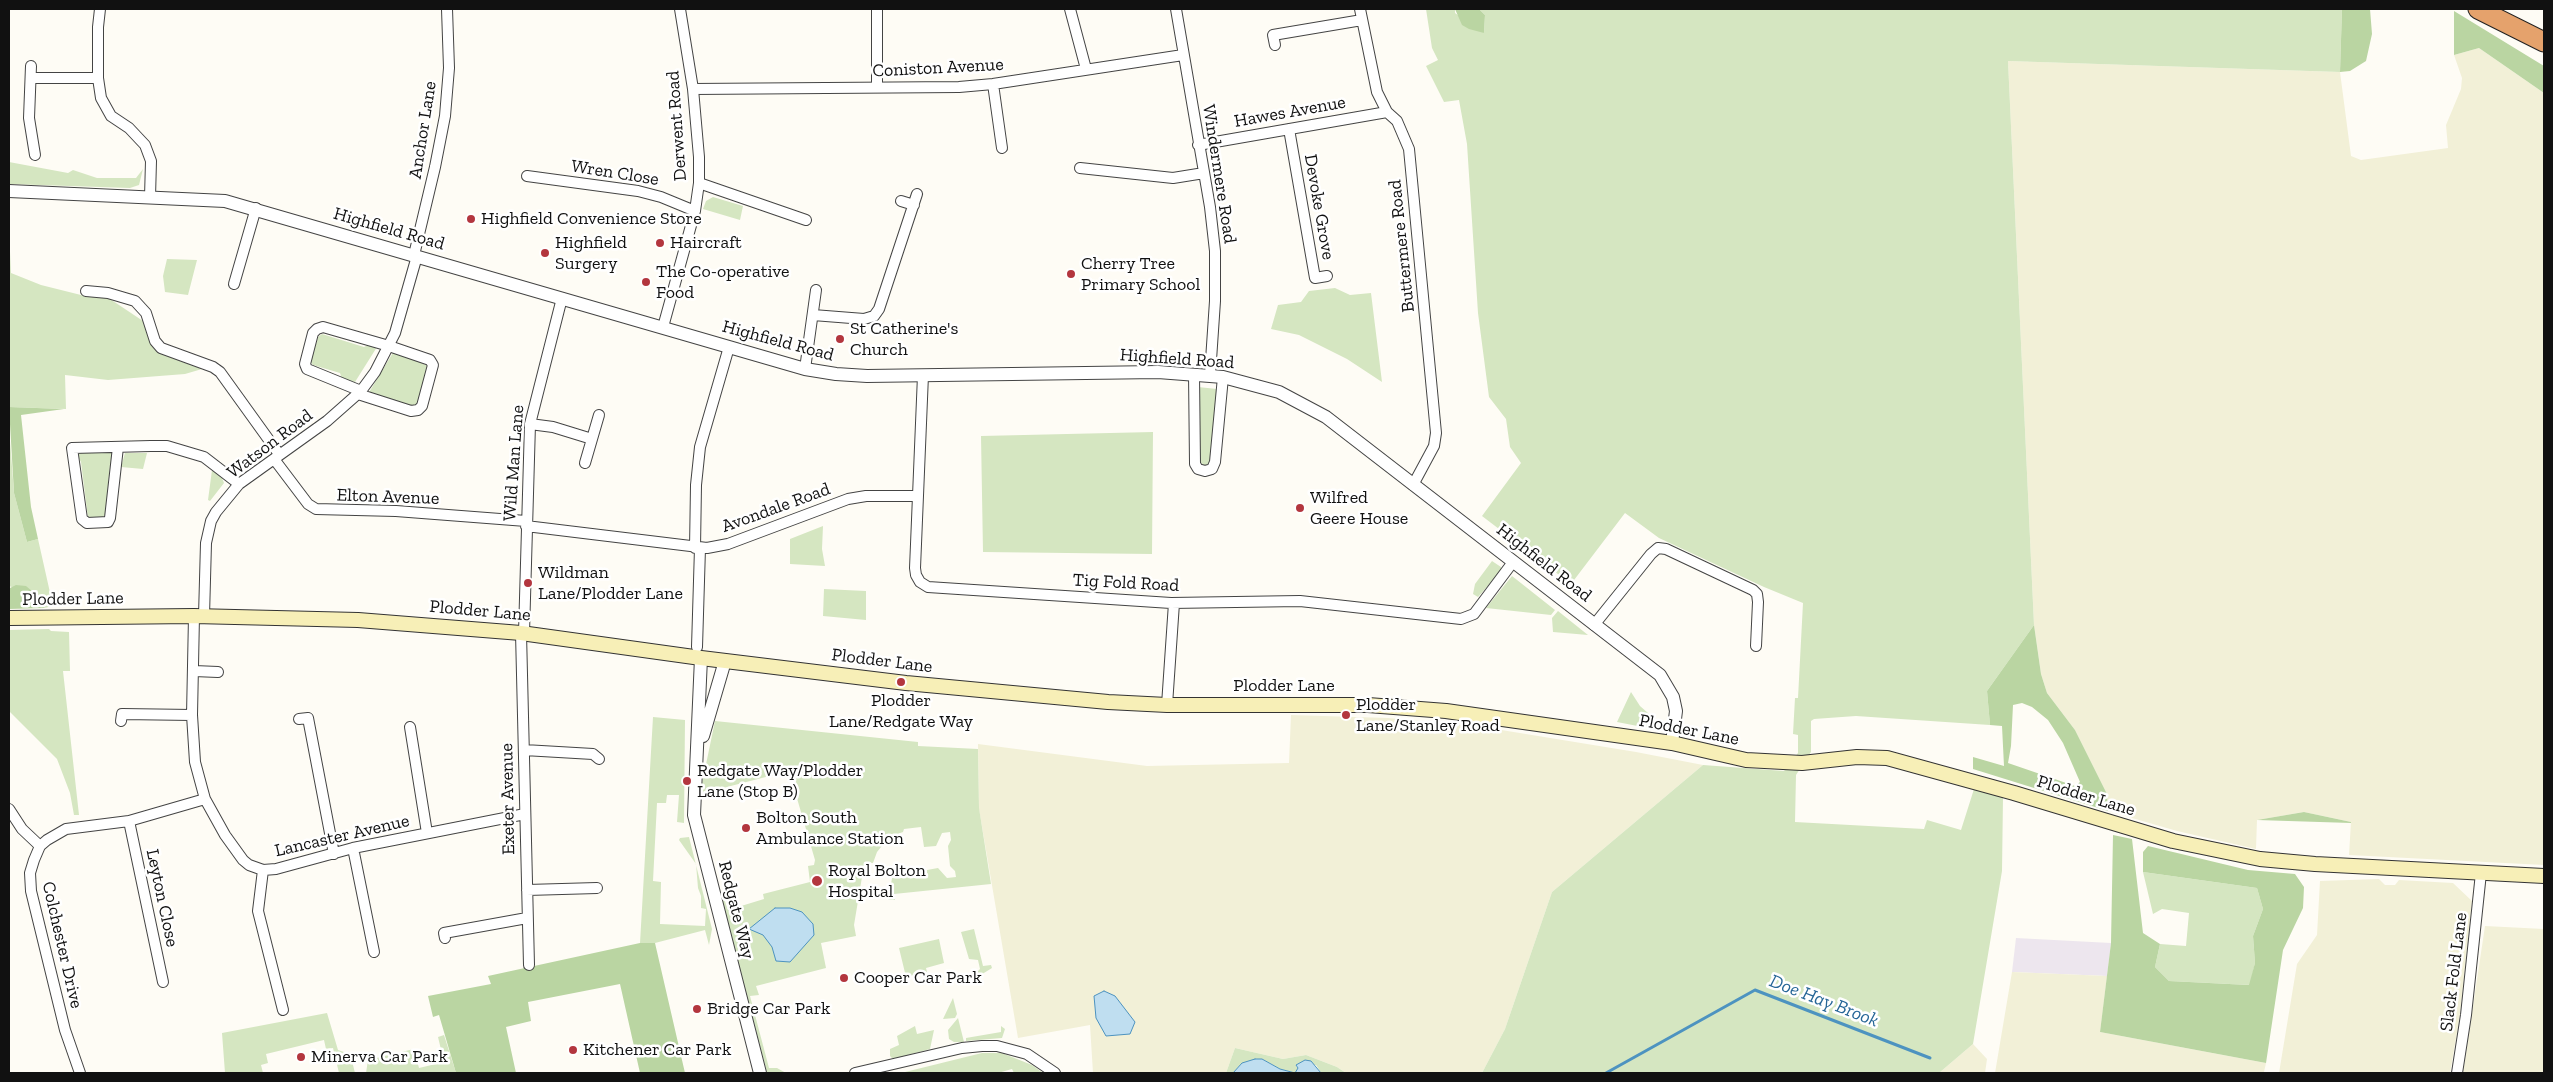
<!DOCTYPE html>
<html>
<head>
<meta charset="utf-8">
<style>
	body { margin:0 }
	#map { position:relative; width:2553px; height:1082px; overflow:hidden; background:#fefcf5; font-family:"Zilla Slab",serif }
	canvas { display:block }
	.frame { position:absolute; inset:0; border:10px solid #111; pointer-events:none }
</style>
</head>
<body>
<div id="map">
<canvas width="2553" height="1082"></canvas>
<div class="frame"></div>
</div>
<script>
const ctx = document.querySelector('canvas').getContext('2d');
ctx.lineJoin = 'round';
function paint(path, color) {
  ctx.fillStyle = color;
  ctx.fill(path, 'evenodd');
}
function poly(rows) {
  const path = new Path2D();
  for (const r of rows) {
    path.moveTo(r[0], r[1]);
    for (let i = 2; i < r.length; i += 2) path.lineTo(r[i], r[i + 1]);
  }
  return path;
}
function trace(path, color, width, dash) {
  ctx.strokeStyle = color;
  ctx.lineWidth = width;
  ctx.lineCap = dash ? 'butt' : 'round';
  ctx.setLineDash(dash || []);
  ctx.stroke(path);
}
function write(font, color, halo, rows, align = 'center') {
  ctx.font = font + ' "Zilla Slab",serif';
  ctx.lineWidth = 5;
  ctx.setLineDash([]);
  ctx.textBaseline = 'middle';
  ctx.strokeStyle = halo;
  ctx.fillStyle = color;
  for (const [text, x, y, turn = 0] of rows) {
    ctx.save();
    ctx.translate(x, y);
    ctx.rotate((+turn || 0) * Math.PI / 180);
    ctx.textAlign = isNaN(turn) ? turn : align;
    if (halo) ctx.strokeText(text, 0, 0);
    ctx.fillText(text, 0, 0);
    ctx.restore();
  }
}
paint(poly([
	[2016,938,2111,943,2107,976,2012,972]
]), '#ede6ee');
paint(poly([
	[2479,48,2544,93,2544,865,2349,855,2351,822,2304,812,2257,820,2256,849,2177,831,2108,811,2107,794,2075,730,2047,693,2041,674,2034,625,2008,61,2340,72,2351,156,2361,160,2448,148,2446,125,2461,89,2462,78,2454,55],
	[1291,715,1388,718,1483,727,1636,752,1703,765,1552,892,1505,1029,1482,1073,1346,1073,1337,1067,1306,1055,1283,1059,1235,1048,1226,1073,1093,1073,1090,1025,1018,1038,979,809,978,744,1147,766,1289,763],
	[2379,879,2385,885,2395,885,2399,880,2453,883,2472,901,2460,1015,2450,1073,2279,1073,2297,964,2317,935,2320,881],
	[2485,926,2544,929,2544,1073,2463,1073],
	[2012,972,2107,976,2100,1032,2266,1063,2264,1072,1995,1073],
	[1973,1044,1987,1059,1985,1073,1939,1073]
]), '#f2f0d7');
paint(poly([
	[1426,9,1455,9,1455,13,1484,33,1485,15,1479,9,2342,9,2340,72,2008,61,2034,625,1987,691,1990,725,1856,716,1814,719,1811,721,1811,752,1796,775,1795,822,1924,829,1927,820,1961,830,1974,789,2003,797,2002,871,1973,1044,1939,1073,1482,1073,1505,1029,1552,892,1703,765,1784,771,1798,753,1798,735,1793,734,1795,698,1798,698,1803,603,1764,587,1659,538,1625,513,1571,584,1482,516,1521,463,1510,447,1506,419,1489,397,1478,313,1467,144,1459,100,1444,102,1426,66,1438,60,1432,48],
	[9,162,68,173,73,170,97,178,136,178,143,169,139,185,130,188,9,184],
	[713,197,743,206,740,220,703,209,706,201],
	[9,230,11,273,41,285,85,296,107,297,143,321,154,349,161,354,202,369,185,374,108,380,65,375,66,409,9,407],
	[167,259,197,260,188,295,165,292,163,276],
	[1335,288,1350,295,1371,293,1382,382,1347,359,1299,335,1271,329,1278,305,1301,302,1309,291],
	[322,334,364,347,370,344,377,347,355,382,342,379,340,373,313,365,311,362,318,337],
	[394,351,428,366,417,405,413,406,368,394],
	[1198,387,1217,389,1210,464,1207,466,1204,466,1200,461],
	[9,427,14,493,27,542,38,539,53,606,44,608,39,597,9,586],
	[1153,432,1152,554,983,552,981,436],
	[113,452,115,462,110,466,105,515,103,517,88,518,81,462,77,455,79,453],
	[125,453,147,453,143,469,121,467],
	[212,470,222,478,224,483,210,501,208,500],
	[823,526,822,549,825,566,790,564,790,539],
	[1492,561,1501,567,1501,571,1478,597,1473,594,1475,584],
	[1512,576,1555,610,1551,615,1486,608],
	[824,589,866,591,866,620,823,616],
	[1558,611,1588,635,1553,632,1552,618],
	[49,629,51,631,69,632,70,671,63,671,79,815,74,815,70,793,57,759,9,711,9,630],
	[1631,692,1640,706,1656,720,1653,729,1617,722],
	[653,717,685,720,684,823,677,822,679,795,667,795,666,803,657,803,653,881,661,882,660,924,705,926,706,909,701,908,701,896,698,888,696,864,679,840,680,838,689,837,712,929,709,945,705,930,655,943,640,943],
	[715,721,918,742,918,746,978,749,979,808,991,884,894,894,895,900,888,900,893,873,902,870,909,871,910,875,927,874,927,870,938,868,947,878,956,877,955,871,950,866,948,846,951,840,950,832,942,833,936,846,924,847,921,827,904,829,903,832,889,837,877,852,873,863,865,862,864,865,854,925,856,936,821,943,826,968,756,986,759,995,750,996,769,1068,777,1068,786,1073,767,1073,721,896,723,896,728,910,764,899,763,894,810,882,808,866,814,865,815,860,789,771,723,788,723,791,699,798],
	[2143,872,2257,888,2263,909,2253,936,2255,963,2250,985,2169,981,2155,967,2160,944,2186,946,2189,913,2162,909,2153,914],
	[974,929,983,966,991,965,992,968,979,976,977,972,980,969,978,960,969,959,961,932],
	[939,939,944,963,926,968,927,972,906,977,899,948],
	[953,998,957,1014,955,1018,943,1019],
	[327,1013,338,1050,347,1053,352,1061,355,1073,339,1073,333,1048,326,1049,324,1040,266,1054,268,1063,261,1065,263,1073,225,1073,222,1033],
	[958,1018,964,1042,954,1042,949,1039,948,1030],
	[915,1026,917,1034,934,1030,930,1049,893,1059,890,1056,890,1049,899,1045,897,1036],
	[1001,1026,1005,1029,1002,1038,966,1041,966,1038,1001,1032],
	[444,1035,456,1073,366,1073,368,1060,414,1049,419,1068,444,1062,438,1037],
	[1235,1048,1283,1059,1306,1055,1337,1067,1346,1073,1321,1073,1316,1065,1296,1066,1299,1068,1295,1073,1280,1069,1262,1059,1242,1063,1233,1073,1226,1073],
	[982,1053,1002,1053,1032,1065,1043,1073,1014,1073,1012,1069,998,1073,901,1073]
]), '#d5e6c1');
paint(poly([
	[1455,9,1479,9,1485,15,1484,33,1469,29,1462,25],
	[2342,9,2370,9,2372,34,2366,61,2350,71,2340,72],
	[2454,11,2544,66,2544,93,2479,48,2454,55],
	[9,407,64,409,21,415,31,507,38,539,27,542,14,493],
	[16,585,26,586,39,597,44,608,9,609,9,586,10,588],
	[2034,625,2041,674,2047,693,2075,730,2107,794,2108,811,1973,769,1973,757,2004,766,2002,726,1990,725,1987,691],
	[2022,703,2032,707,2048,720,2063,743,2080,782,2075,786,2008,763,2011,746,2013,705],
	[2304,812,2351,822,2351,823,2257,820],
	[2113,835,2132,839,2143,933,2160,944,2155,967,2169,981,2249,985,2255,963,2253,936,2263,909,2257,888,2143,872,2143,852,2148,846,2248,870,2295,874,2304,887,2303,908,2283,950,2266,1063,2100,1032,2111,943],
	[640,943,655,943,685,1073,640,1073,620,984,528,1002,531,1021,506,1027,516,1073,456,1073,439,1015,433,1017,428,996,491,984,488,976]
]), '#bad5a2');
const water = poly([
	[775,908,790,908,802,912,813,924,814,935,790,962,776,961,772,947,763,935,749,929,775,908],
	[1104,991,1115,996,1135,1022,1130,1034,1106,1036,1096,1018,1094,996,1104,991],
	[1255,1059,1262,1059,1280,1069,1295,1073,1298,1068,1296,1065,1305,1060,1311,1061,1321,1073,1233,1073,1242,1063,1255,1059]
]);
paint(water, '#bfdef0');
trace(water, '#4d93c0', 1);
trace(poly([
	[1606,1073,1755,990,1930,1058]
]), '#4d93c0', 3);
const minor = poly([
	[100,9,98,27,98,78,101,98,111,116,129,128,145,145,151,161,150,197],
	[1070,9,1086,69],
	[1176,9,1210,207,1215,251,1215,301,1210,375],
	[1360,9,1377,92,1387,112,1397,121,1409,149,1436,433,1434,446,1413,485],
	[1275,45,1273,35,1362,20],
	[31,66,29,118,35,155],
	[31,78,98,78],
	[993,84,1002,148],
	[877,87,877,9],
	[693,89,959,87,993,84,1183,55],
	[1289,129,1315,278,1327,276],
	[1198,145,1387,112],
	[1080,168,1173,178,1204,173],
	[527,176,638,191,661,197,695,211],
	[699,183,806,220],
	[901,201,914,205],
	[414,255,435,167,445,116,449,68,447,9],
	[234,284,256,208],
	[86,291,108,293,135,301,146,313,155,341,161,348,213,367,220,372,279,454],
	[813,315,864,319,874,316,879,309,917,194],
	[663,327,695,211,699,183,699,157,693,89,680,9],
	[805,369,816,290],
	[1194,374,1195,464,1198,469,1205,471,1212,469,1215,462,1223,377],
	[923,375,915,568,916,575,920,582,928,587,1171,603,1300,601,1461,619,1474,614,1513,562],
	[358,394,411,411,418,410,422,406,433,365,430,360,389,346,323,327,317,329,313,333,305,364,307,369,361,391],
	[530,424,553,427,592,439],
	[118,447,110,518,108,522,87,523,82,519,72,448,151,446,167,446,204,457,239,484],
	[274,459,308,504,316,509,396,511,526,521],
	[585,463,599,415],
	[526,526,707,548,728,544,848,499,866,496,918,496],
	[695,548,696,485,700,447,729,347],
	[194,616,192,715,195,762,205,799,225,835,243,860,249,865,263,870,276,869,353,848,525,814],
	[204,616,206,543,211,521,216,512,239,484,327,421,361,391,375,372,395,333,417,256],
	[1594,625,1651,554,1658,548,1666,549,1753,590,1757,594,1758,602,1756,646],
	[521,633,529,965],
	[524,633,530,424,562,298],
	[697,647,700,548],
	[194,671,218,672],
	[1167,705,1174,603],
	[299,719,308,718,334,854],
	[121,721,122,714,192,715],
	[410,727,427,833],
	[524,750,593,754,599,759],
	[9,809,22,829,40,846],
	[129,821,163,982],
	[353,848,374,952],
	[263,870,258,911,283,1010],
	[527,890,597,888],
	[445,938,444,933,527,918],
	[80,1073,65,1030,31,891,30,873,34,860,40,846,47,840,66,829,129,821,205,799],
	[855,1073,962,1048,982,1046,997,1046,1027,1054,1055,1073],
	[2457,1073,2466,1015,2481,873]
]);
const tertiary = poly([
	[9,191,225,201,729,347,805,369,836,374,867,376,1158,372,1223,377,1279,392,1326,417,1660,675,1673,697,1676,711,1672,743],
	[701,658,694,815,760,1073],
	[703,736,725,661]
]);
const secondary = poly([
	[9,618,194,616,358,620,521,633,701,658,906,683,1108,702,1167,705,1368,705,1446,711,1672,743,1746,760,1802,763,1857,757,1887,758,2014,793,2173,841,2260,859,2315,864,2544,876]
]);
const motorway = poly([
	[2478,9,2544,42]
]);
trace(minor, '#444', 12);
trace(tertiary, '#444', 14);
trace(secondary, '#333', 16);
trace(motorway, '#222', 21);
trace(minor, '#fff', 10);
trace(tertiary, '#fff', 12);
trace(secondary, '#f7efb7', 14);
trace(motorway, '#e5a26c', 19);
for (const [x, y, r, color] of [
	[471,219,5,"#b3363e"],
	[660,243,5,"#b3363e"],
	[545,253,5,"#b3363e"],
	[1071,274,5,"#b3363e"],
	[646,282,5,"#b3363e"],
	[840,339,5,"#b3363e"],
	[1300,508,5,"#b3363e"],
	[528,583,5,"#b3363e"],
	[901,682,5,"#b3363e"],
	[1346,715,5,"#b3363e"],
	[687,781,5,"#b3363e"],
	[746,828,5,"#b3363e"],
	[817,881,6,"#b3363e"],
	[844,978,5,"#b3363e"],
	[697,1009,5,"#b3363e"],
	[573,1050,5,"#b3363e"],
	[301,1057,5,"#b3363e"]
]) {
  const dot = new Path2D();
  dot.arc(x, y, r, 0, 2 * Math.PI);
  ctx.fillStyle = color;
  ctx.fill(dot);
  trace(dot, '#fff', 2);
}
write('18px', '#111', '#fff', [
	["Coniston Avenue",938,68,-3],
	["Hawes Avenue",1290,112,-10],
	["Derwent Road",677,126,-94],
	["Anchor Lane",423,130,-81],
	["Wren Close",615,173,9],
	["Windermere Road",1219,174,81],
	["Devoke Grove",1319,207,80],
	["Highfield Road",389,229,16],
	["Buttermere Road",1402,246,-96],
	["Highfield Road",778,341,15],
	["Highfield Road",1177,359,4],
	["Watson Road",270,444,-37],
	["Wild Man Lane",514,463,-86],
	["Elton Avenue",388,497,2],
	["Avondale Road",776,508,-20],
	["Highfield Road",1544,563,38],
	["Tig Fold Road",1126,583,3],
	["Plodder Lane",73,599,-1],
	["Plodder Lane",480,611,5],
	["Plodder Lane",882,661,7],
	["Plodder Lane",1284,686],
	["Plodder Lane",1689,730,11],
	["Plodder Lane",2086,796,17],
	["Exeter Avenue",508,799,-91],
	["Lancaster Avenue",342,836,-13],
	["Leyton Close",162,898,78],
	["Redgate Way",736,910,76],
	["Colchester Drive",62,945,77],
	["Slack Fold Lane",2454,972,-83]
]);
write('18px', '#111', '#fff', [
	["Highfield Convenience Store",481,219],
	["Highfield",555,243],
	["Surgery",555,264],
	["Haircraft",670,243],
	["Cherry Tree",1081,264],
	["Primary School",1081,285],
	["The Co-operative",656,272],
	["Food",656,293],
	["St Catherine's",850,329],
	["Church",850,350],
	["Wilfred",1310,498],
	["Geere House",1310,519],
	["Wildman",538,573],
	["Lane/Plodder Lane",538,594],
	["Plodder",901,701,"center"],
	["Lane/Redgate Way",901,722,"center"],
	["Plodder",1356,705],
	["Lane/Stanley Road",1356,726],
	["Redgate Way/Plodder",697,771],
	["Lane (Stop B)",697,792],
	["Bolton South",756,818],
	["Ambulance Station",756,839],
	["Royal Bolton",828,871],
	["Hospital",828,892],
	["Cooper Car Park",854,978],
	["Bridge Car Park",707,1009],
	["Kitchener Car Park",583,1050],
	["Minerva Car Park",311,1057]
], 'left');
write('italic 19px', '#266697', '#fff', [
	["Doe Hay Brook",1824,1001,21]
]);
</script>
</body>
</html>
